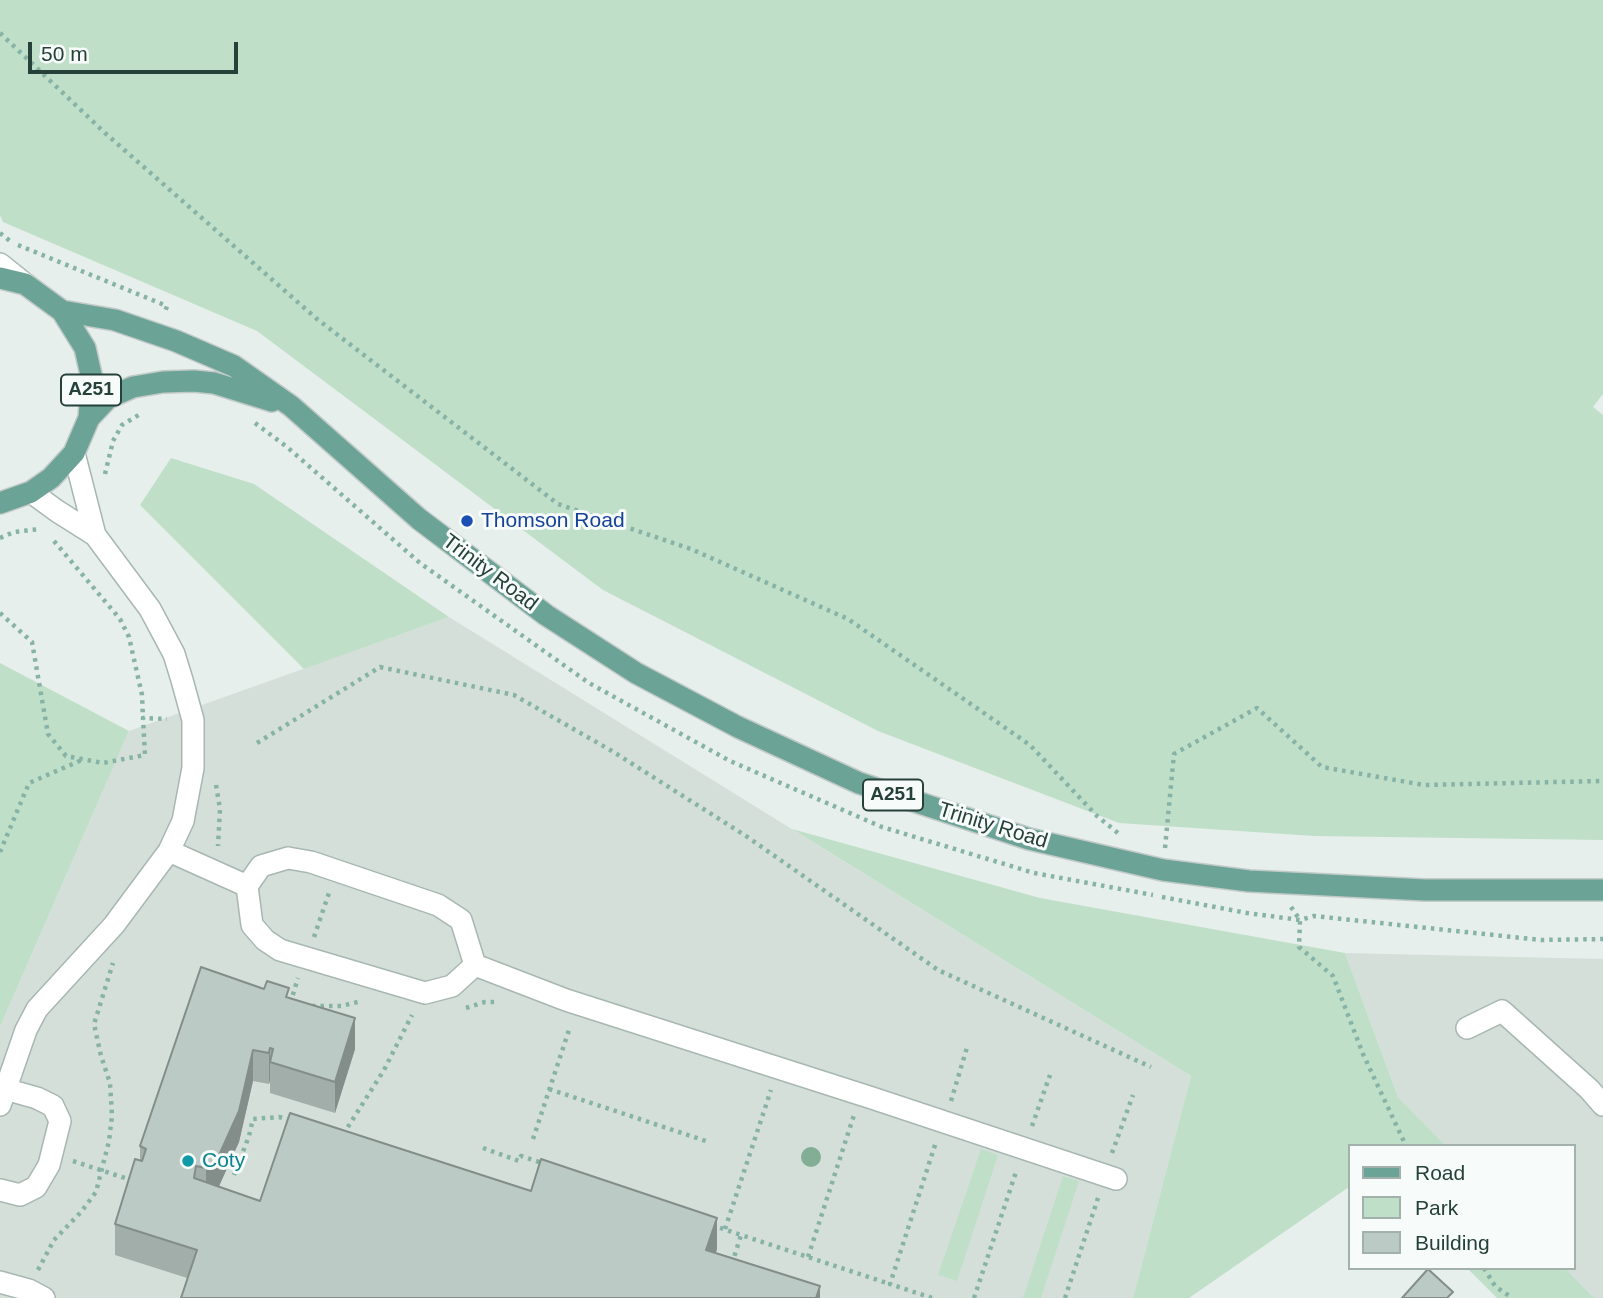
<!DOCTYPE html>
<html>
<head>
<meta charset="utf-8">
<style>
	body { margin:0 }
	#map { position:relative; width:1603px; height:1298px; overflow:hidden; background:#e6efeb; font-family:Arial,sans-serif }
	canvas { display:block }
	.legend { position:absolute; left:1348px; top:1144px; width:228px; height:126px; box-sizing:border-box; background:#f7fbf9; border:2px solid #a3b1ad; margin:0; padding:9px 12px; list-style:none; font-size:21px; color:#25413a }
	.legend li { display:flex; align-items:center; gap:14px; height:35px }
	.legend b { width:35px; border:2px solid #a3b1ad }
	.scale { position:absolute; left:28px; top:42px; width:210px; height:32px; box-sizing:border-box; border:4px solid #25413a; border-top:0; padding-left:9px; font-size:21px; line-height:24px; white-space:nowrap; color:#25413a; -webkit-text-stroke:5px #f7fbf9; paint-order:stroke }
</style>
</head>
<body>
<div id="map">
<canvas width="1603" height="1298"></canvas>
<ul class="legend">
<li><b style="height:9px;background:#6ba397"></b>Road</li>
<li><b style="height:19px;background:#c0dfc9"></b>Park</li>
<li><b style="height:19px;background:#bbcac4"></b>Building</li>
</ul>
<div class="scale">50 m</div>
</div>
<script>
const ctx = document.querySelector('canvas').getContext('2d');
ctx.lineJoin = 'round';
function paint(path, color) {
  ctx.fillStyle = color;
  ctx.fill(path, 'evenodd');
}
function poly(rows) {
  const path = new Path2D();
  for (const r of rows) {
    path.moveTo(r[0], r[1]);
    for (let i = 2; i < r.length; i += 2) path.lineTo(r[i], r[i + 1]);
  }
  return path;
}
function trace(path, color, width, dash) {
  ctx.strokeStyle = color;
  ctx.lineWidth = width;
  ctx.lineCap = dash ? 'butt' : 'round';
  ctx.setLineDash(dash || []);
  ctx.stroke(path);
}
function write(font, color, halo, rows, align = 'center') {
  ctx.font = font + ' Arial,sans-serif';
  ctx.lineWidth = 6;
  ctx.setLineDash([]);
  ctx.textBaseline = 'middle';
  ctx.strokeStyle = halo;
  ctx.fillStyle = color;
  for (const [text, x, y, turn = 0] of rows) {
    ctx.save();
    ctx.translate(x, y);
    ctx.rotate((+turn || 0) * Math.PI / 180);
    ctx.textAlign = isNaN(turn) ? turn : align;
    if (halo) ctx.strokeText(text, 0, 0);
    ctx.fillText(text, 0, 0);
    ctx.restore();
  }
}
paint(poly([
	[449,617,1191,1076,1133,1298,0,1298,0,1027,129,731],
	[1345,953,1603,959,1603,1298,1594,1298,1565,1268,1573,1268,1573,1146,1446,1146,1398,1097]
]), '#d4dfda');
paint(poly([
	[0,0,1603,0,1603,394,1593,407,1603,415,1603,840,1314,836,1119,823,878,731,603,590,257,331,3,222,0,215],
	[171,458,254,484,449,617,304,669,140,505],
	[0,663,129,731,0,1027],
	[792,829,1040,898,1345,953,1398,1097,1446,1146,1349,1146,1349,1187,1189,1298,1133,1298,1191,1076],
	[981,1149,998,1155,957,1281,938,1275],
	[1063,1176,1079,1181,1041,1298,1023,1298],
	[1467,1268,1565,1268,1594,1298,1497,1298]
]), '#c0dfc9');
const minor = poly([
	[0,264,25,284],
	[74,453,95,535],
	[169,851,247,886],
	[288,858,311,862,438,905,461,920,475,965,452,986,425,993,280,950,265,940,252,925,247,886,261,866,288,858],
	[475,965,566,1000,872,1098,1116,1179],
	[1467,1028,1502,1011,1589,1089,1603,1105],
	[0,1105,26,1030,37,1009,114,925,169,851,183,821,193,768,193,720,182,680,174,654,150,609,95,535,57,511,31,492],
	[0,1190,20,1195,36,1187,49,1165,60,1121,53,1106,37,1098,5,1089],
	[0,1282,29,1290,44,1298]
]);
const major = poly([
	[0,278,25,284,62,311,85,348,92,379,89,418,74,453,51,478,31,492,0,503],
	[62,311,115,320,176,341,234,366,291,406,419,519,546,615,636,673,738,727,859,783,1029,839,1163,870,1249,881,1425,890,1603,890],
	[89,418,108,398,133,387,163,382,194,381,214,383,272,401]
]);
trace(minor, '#a8b7b2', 24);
trace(major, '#c2cac8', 24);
trace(poly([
	[0,33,105,133,317,319,558,504,691,549,848,619,1030,745,1097,816,1118,833],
	[0,233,10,241],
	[18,245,167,306,165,312],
	[255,423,287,447,420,563,589,683,730,761,882,827,1034,873,1153,895],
	[105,474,113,441,122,425,142,413],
	[0,538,14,532,40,529],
	[54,541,120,619,129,637,142,695,143,718],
	[0,613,32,642,48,734,66,756,103,763,145,755,143,718,167,719],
	[257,743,380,667,514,695,612,751,746,836,938,970,1151,1067],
	[216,785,220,809,218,846],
	[1165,848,1174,754,1257,708,1322,767,1424,785,1603,781],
	[0,852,29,783,84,759],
	[1162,897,1247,913,1300,920,1314,916,1541,940,1603,939],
	[1291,907,1300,920,1299,947,1333,976,1363,1054,1406,1146],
	[314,937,329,893],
	[293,1002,291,1001,298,978],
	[312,1006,341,1006,362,1001],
	[466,1008,485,1002,498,1002],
	[549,1089,706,1141],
	[951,1101,968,1044],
	[1032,1126,1050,1075],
	[345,1135,346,1130,384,1070,412,1015],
	[533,1139,570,1027],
	[483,1148,519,1161,521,1156,545,1164],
	[1112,1153,1133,1095],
	[73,1161,134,1181],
	[234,1175,249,1136,253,1119,279,1117,291,1120],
	[712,1225,741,1235],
	[725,1229,771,1090],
	[808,1257,854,1115],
	[732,1264,741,1235,890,1284],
	[1484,1268,1495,1286,1512,1298],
	[38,1270,54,1240,81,1212,96,1192,109,1141,112,1116,110,1083,101,1056,94,1024,113,963],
	[932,1298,890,1284,936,1142],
	[974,1298,1017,1169],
	[1065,1298,1098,1198]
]), '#87b2a6', 4.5, [3.5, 5]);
trace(minor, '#fff', 21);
trace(major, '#6ba397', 21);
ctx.fillStyle = '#81ae95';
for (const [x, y] of [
	[811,1157]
]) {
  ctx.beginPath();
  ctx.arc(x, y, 10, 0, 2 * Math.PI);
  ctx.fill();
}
paint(poly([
	[264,989,289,998,355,1049,335,1113,270,1093,270,1080,269,1084,253,1081,239,1142,219,1186,260,1201,531,1191,717,1249,716,1253,820,1298,187,1278,115,1255,115,1224,140,1161,140,1146]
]), '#a1aea9');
paint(poly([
	[355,1018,355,1049,335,1113,335,1082],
	[270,1048,270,1080,269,1084,269,1053],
	[253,1050,253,1081,239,1142,215,1195,206,1199,206,1168],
	[717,1218,717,1249,706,1281,706,1250],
	[820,1286,820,1298,816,1298]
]), '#838d89');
const building = poly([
	[201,967,264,989,267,981,289,988,286,997,355,1018,335,1082,270,1062,273,1049,270,1048,269,1053,253,1050,239,1111,215,1164,206,1168,196,1166,194,1178,260,1201,290,1113,531,1191,541,1159,717,1218,706,1250,820,1286,816,1298,181,1298,197,1250,115,1224,135,1159,142,1161,146,1149,140,1146,201,967],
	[1428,1269,1453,1292,1447,1298,1402,1298,1428,1269]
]);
paint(building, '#bbcac4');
trace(building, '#838d89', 2);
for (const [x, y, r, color] of [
	[467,521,7,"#1a4fb4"],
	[188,1161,7,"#0f9aa8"]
]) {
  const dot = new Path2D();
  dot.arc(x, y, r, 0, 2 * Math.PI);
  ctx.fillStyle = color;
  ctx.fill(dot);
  trace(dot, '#f7fbf9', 2.5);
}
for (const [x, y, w] of [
	[91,390,60],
	[893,795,60]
]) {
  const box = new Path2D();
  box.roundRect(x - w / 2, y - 15.5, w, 31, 5);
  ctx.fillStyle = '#f7fbf9';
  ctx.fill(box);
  trace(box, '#25413a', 2);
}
write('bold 19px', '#25413a', null, [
	["A251",91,390],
	["A251",893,795]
]);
write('21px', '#164399', '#f7fbf9', [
	["Thomson Road",481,521]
], 'left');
write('21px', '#25413a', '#f7fbf9', [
	["Trinity Road",490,573,37],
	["Trinity Road",993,826,17]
]);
write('21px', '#0d838f', '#f7fbf9', [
	["Coty",202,1161]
], 'left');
</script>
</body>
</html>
